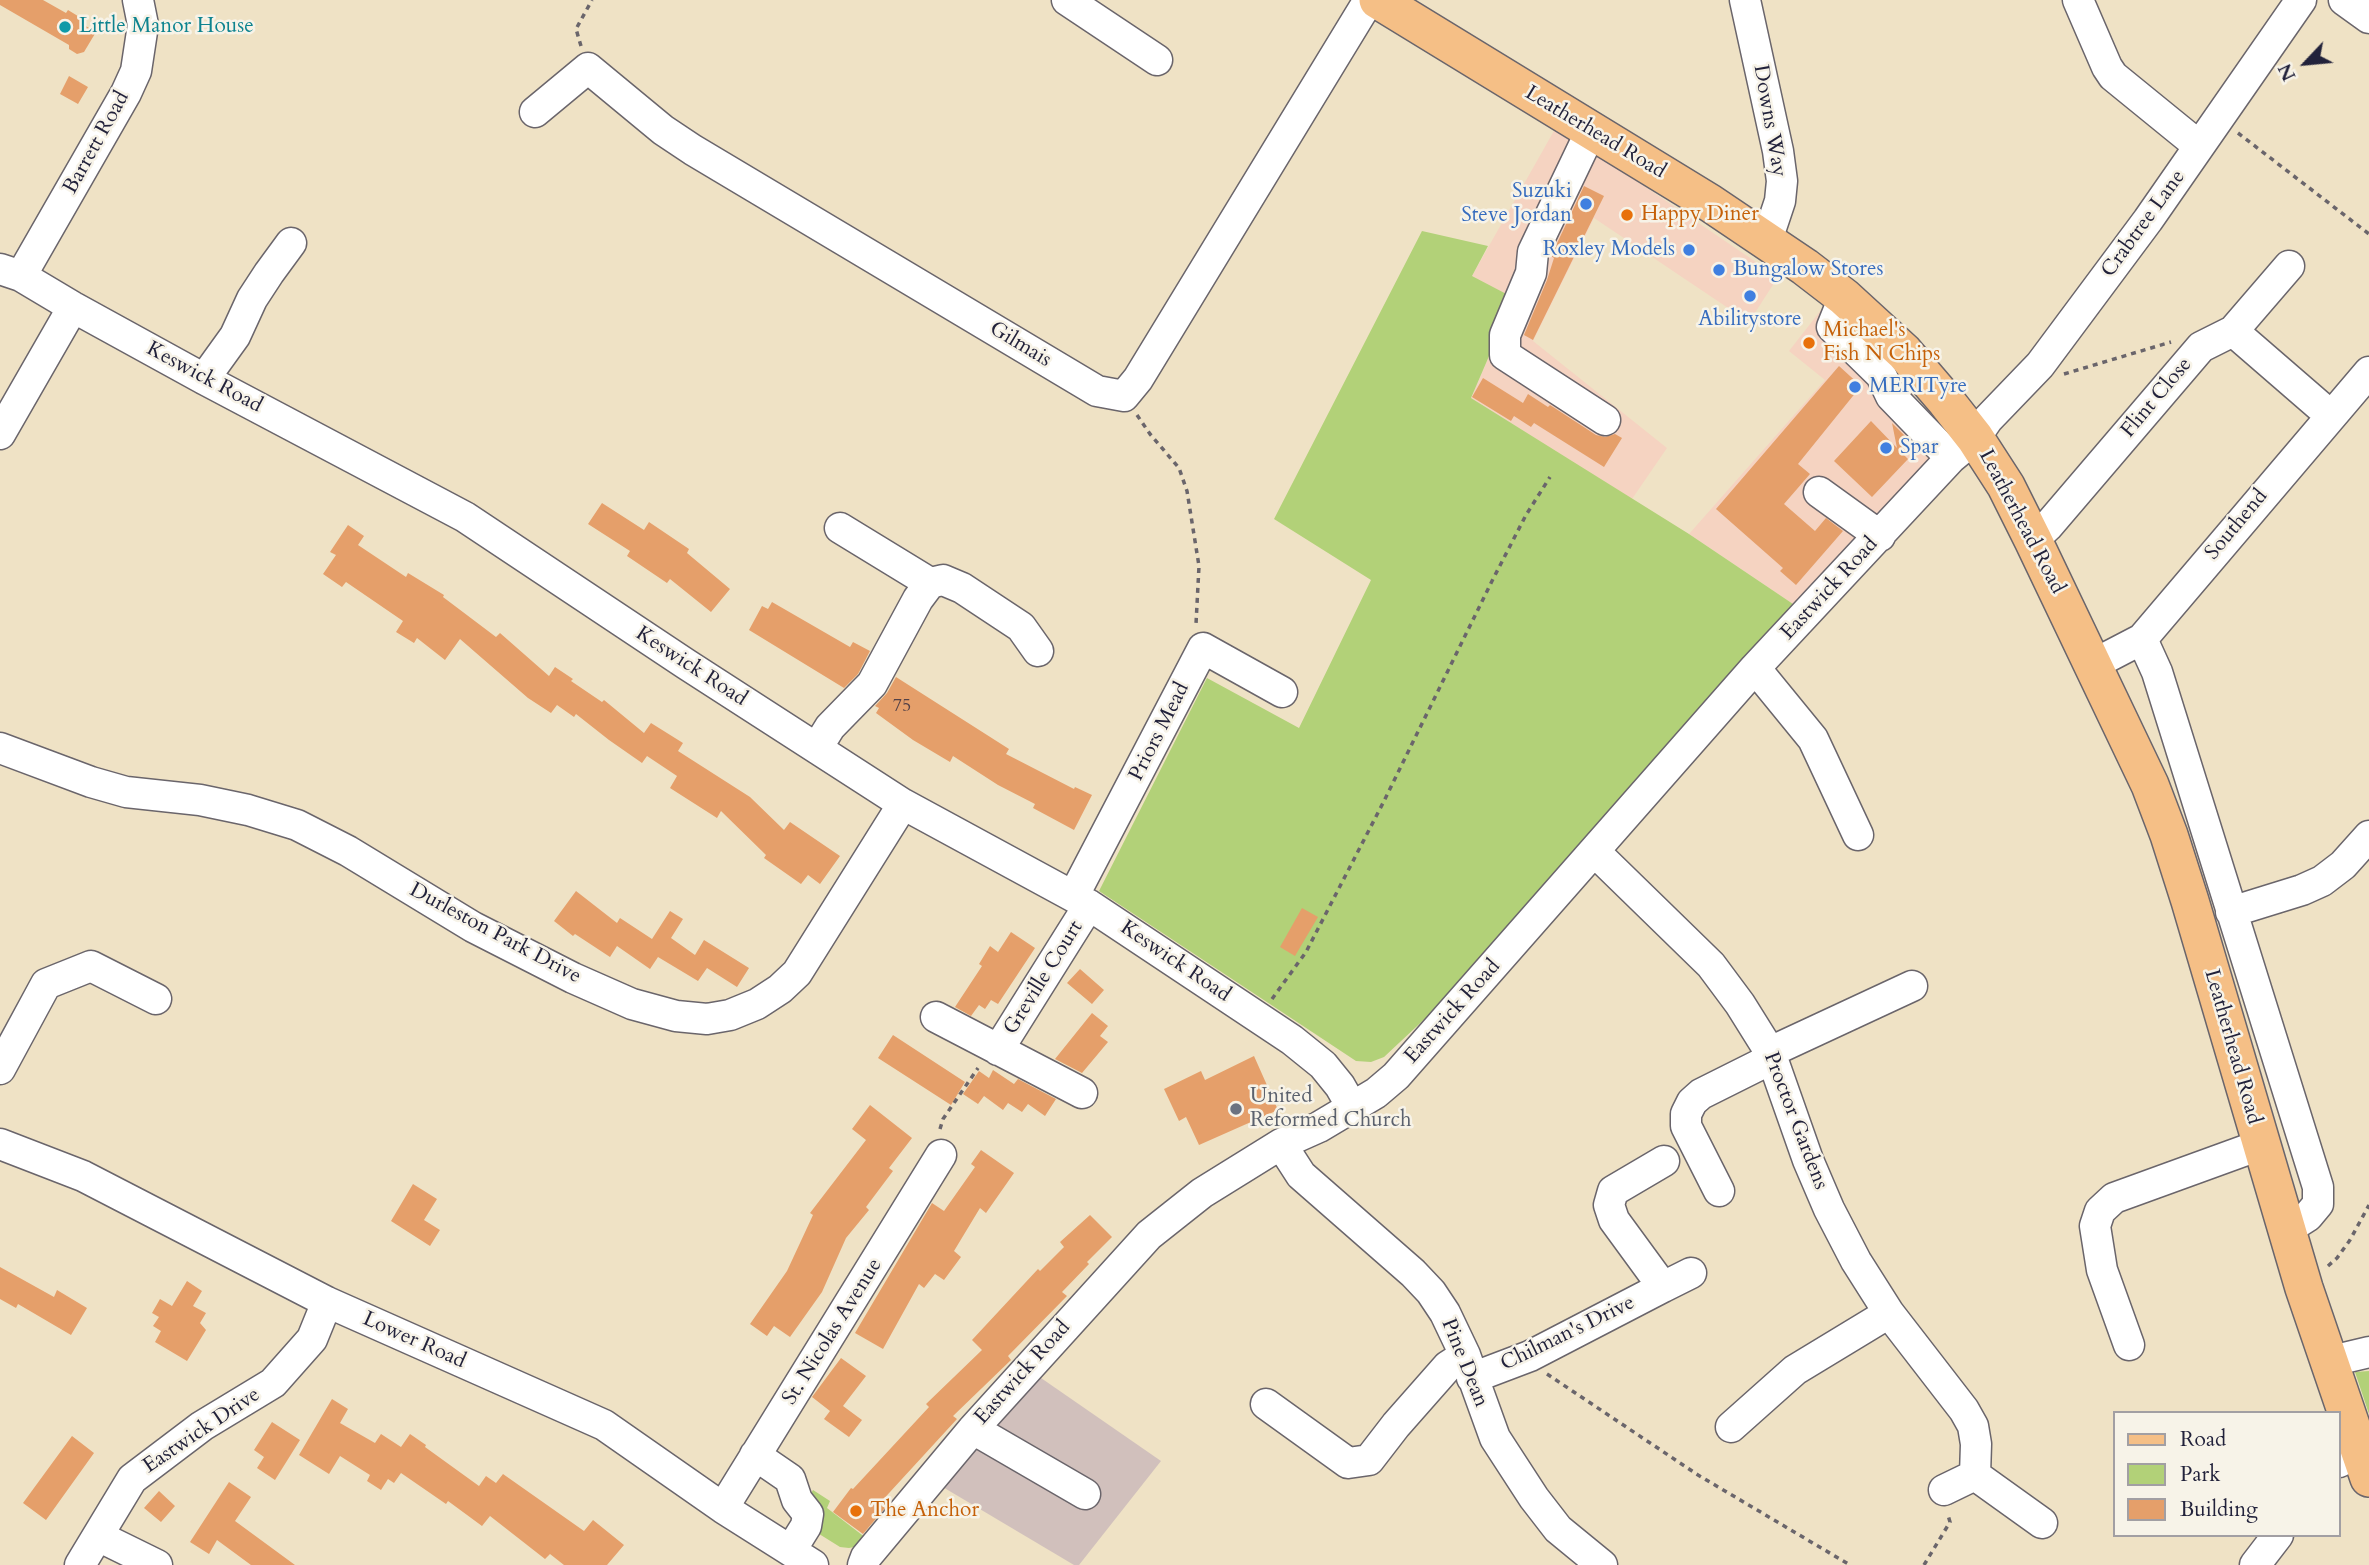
<!DOCTYPE html>
<html>
<head>
<meta charset="utf-8">
<style>
	body { margin:0 }
	#map { position:relative; width:2369px; height:1565px; overflow:hidden; background:#efe2c5; font-family:Cardo,serif }
	canvas { display:block }
	.legend { position:absolute; left:2113px; top:1411px; width:228px; height:126px; box-sizing:border-box; background:#f7f3e8; border:2px solid #a29fa3; margin:0; padding:9px 12px; list-style:none; font-size:21px; color:#22223b }
	.legend li { display:flex; align-items:center; gap:14px; height:35px }
	.legend b { width:35px; border:2px solid #a29fa3 }
	.north { position:absolute; left:2271px; top:28px; width:70px; height:70px; -webkit-text-stroke:5px #f7f3e8; paint-order:stroke; rotate:244deg; font-size:19px; font-weight:700; line-height:28px; text-align:center; color:#22223b }
	.north::after { content:''; display:block; margin:auto; width:24px; height:32px; background:#22223b; clip-path:polygon(50% 0,100% 100%,50% 72%,0 100%) }
</style>
</head>
<body>
<div id="map">
<canvas width="2369" height="1565"></canvas>
<ul class="legend">
<li><b style="height:9px;background:#f5bf86"></b>Road</li>
<li><b style="height:19px;background:#b2d178"></b>Park</li>
<li><b style="height:19px;background:#e59f6a"></b>Building</li>
</ul>
<div class="north">N</div>
</div>
<script>
const ctx = document.querySelector('canvas').getContext('2d');
ctx.lineJoin = 'round';
function paint(path, color) {
  ctx.fillStyle = color;
  ctx.fill(path, 'evenodd');
}
function poly(rows) {
  const path = new Path2D();
  for (const r of rows) {
    path.moveTo(r[0], r[1]);
    for (let i = 2; i < r.length; i += 2) path.lineTo(r[i], r[i + 1]);
  }
  return path;
}
function trace(path, color, width, dash) {
  ctx.strokeStyle = color;
  ctx.lineWidth = width;
  ctx.lineCap = dash ? 'butt' : 'round';
  ctx.setLineDash(dash || []);
  ctx.stroke(path);
}
function write(font, color, halo, rows, align = 'center') {
  ctx.font = font + ' Cardo,serif';
  ctx.lineWidth = 5;
  ctx.setLineDash([]);
  ctx.textBaseline = 'middle';
  ctx.strokeStyle = halo;
  ctx.fillStyle = color;
  for (const [text, x, y, turn = 0] of rows) {
    ctx.save();
    ctx.translate(x, y);
    ctx.rotate((+turn || 0) * Math.PI / 180);
    ctx.textAlign = isNaN(turn) ? turn : align;
    if (halo) ctx.strokeText(text, 0, 0);
    ctx.fillText(text, 0, 0);
    ctx.restore();
  }
}
paint(poly([
	[1555,129,1619,169,1778,277,1749,322,1594,218,1533,341,1667,448,1632,499,1471,398,1514,299,1472,276],
	[1821,310,1843,322,1876,352,1941,427,1944,442,1793,604,1689,534,1825,380,1789,351]
]), '#f5d3c1');
paint(poly([
	[1028,1369,1161,1461,1079,1565,1074,1565,936,1483]
]), '#d1c0bc');
paint(poly([
	[1422,231,1488,246,1472,276,1514,298,1471,398,1689,534,1793,604,1552,880,1431,1013,1384,1057,1371,1062,1356,1061,1099,891,1207,678,1299,728,1371,580,1274,519],
	[2369,1371,2369,1414,2355,1372],
	[813,1490,830,1501,827,1508,866,1538,859,1546,849,1548,840,1547,816,1532,807,1500]
]), '#b2d178');
paint(poly([
	[0,0,43,0,66,13,68,10,86,21,84,25,96,32,84,52,77,54,69,49,69,45,0,5],
	[69,76,88,87,78,104,60,94],
	[1584,186,1604,196,1533,340,1524,335,1547,280,1554,258,1551,256],
	[1839,366,1861,386,1798,464,1810,474,1784,504,1815,531,1826,518,1843,531,1796,585,1780,571,1783,568,1716,509],
	[1483,378,1523,403,1528,394,1548,407,1550,405,1596,435,1605,437,1615,434,1622,438,1604,467,1534,423,1531,427,1514,416,1511,421,1472,397],
	[1871,421,1897,448,1892,423,1909,440,1899,450,1908,459,1872,497,1834,461],
	[602,503,644,530,649,522,689,549,687,553,730,589,711,612,670,579,667,583,627,556,630,551,588,524],
	[348,525,364,536,358,545,406,577,408,573,444,595,443,597,496,637,500,633,549,676,555,667,573,679,571,681,602,702,604,700,644,733,651,723,683,743,678,751,750,797,784,830,790,822,840,856,820,884,808,875,801,884,764,858,766,855,721,811,717,818,670,788,677,776,647,756,642,763,609,740,576,714,574,717,557,705,551,713,528,698,460,639,445,660,417,638,414,643,396,632,403,621,346,582,342,587,323,574,336,555,330,552],
	[772,602,850,647,853,642,870,651,858,674,844,688,749,630,762,606,768,609],
	[896,677,1009,749,1006,754,1074,789,1075,787,1092,795,1074,830,1033,808,1035,804,998,785,953,756,950,762,913,740,876,713,879,708,875,706,887,693],
	[576,891,617,923,620,918,652,939,670,911,683,919,671,938,695,955,704,940,749,968,737,987,707,968,698,981,658,957,650,969,617,946,610,957,575,934,573,936,554,921],
	[1302,908,1318,917,1295,956,1280,947],
	[1011,932,1035,948,998,1004,991,1000,985,1009,979,1005,971,1016,955,1007,982,966,979,964,990,946,998,952],
	[1080,969,1104,990,1092,1004,1067,983],
	[1092,1013,1108,1026,1100,1036,1108,1042,1082,1073,1055,1059],
	[893,1035,965,1082,951,1105,878,1058],
	[1254,1056,1278,1110,1199,1145,1186,1117,1179,1121,1164,1089,1201,1071,1205,1080],
	[993,1070,1014,1084,1018,1079,1056,1099,1045,1116,1028,1104,1022,1112,1008,1103,1003,1110,984,1096,978,1104,963,1094,979,1071,989,1078],
	[870,1105,912,1138,889,1168,893,1171,866,1207,869,1210,846,1238,822,1292,790,1337,774,1326,767,1336,750,1324,787,1271,813,1215,810,1213,866,1140,852,1129],
	[981,1150,1014,1173,986,1213,980,1208,954,1251,961,1257,944,1280,935,1274,924,1288,919,1284,883,1349,855,1333,932,1203,944,1211,975,1167,971,1164],
	[413,1184,437,1199,424,1220,440,1230,430,1246,391,1221],
	[1090,1215,1112,1237,1087,1262,1089,1264,1062,1292,1067,1296,1008,1356,1011,1360,953,1416,957,1419,879,1504,885,1508,863,1534,833,1512,851,1488,853,1489,929,1407,926,1404,982,1350,972,1340,1038,1269,1040,1271,1064,1247,1060,1242],
	[0,1267,54,1297,57,1290,87,1308,71,1335,18,1304,16,1308,0,1299],
	[187,1281,202,1291,193,1306,206,1313,200,1323,206,1330,187,1361,155,1342,161,1331,153,1326,159,1317,152,1313,160,1299,172,1306],
	[841,1358,866,1376,843,1406,862,1420,849,1437,824,1419,830,1411,812,1397],
	[332,1399,348,1409,340,1423,375,1443,381,1434,401,1447,410,1434,426,1445,425,1447,479,1486,486,1476,496,1483,503,1474,584,1531,593,1520,624,1545,607,1565,564,1565,550,1554,545,1559,490,1516,482,1526,448,1501,446,1504,401,1473,394,1483,388,1479,381,1490,367,1481,370,1475,340,1456,329,1474,299,1455],
	[272,1422,300,1440,275,1480,257,1468,264,1457,254,1450],
	[72,1436,94,1453,46,1520,23,1503],
	[229,1482,251,1497,235,1521,295,1565,251,1565,217,1540,209,1554,190,1542],
	[159,1491,175,1506,161,1522,144,1508]
]), '#e59f6a');
const minor = poly([
	[1067,0,1157,60],
	[1745,0,1778,151,1782,181,1780,201,1767,240],
	[2078,0,2107,67,2113,76,2199,146],
	[2344,0,2369,18],
	[535,112,588,68,663,130,693,150,1097,391,1124,396,1138,379,1369,0],
	[1591,131,1533,252,1531,273,1505,335,1505,355,1605,420],
	[0,269,21,276,73,307,204,379,465,517,686,664,903,804,1089,905,1292,1040,1323,1065,1340,1086,1352,1107],
	[21,276,126,93,136,71,143,25,138,0],
	[1844,297,1832,327,1881,375,1891,396,1951,458],
	[2233,331,2330,415],
	[204,379,235,336,252,299,269,273,291,243],
	[0,434,73,307],
	[1819,492,1880,536],
	[840,528,930,583],
	[2033,540,2048,526,2201,347,2233,331,2289,266],
	[2142,639,2157,672,2318,1187,2318,1204,2308,1216,2286,1230],
	[2094,664,2142,639,2369,372],
	[1755,668,1813,739,1858,835],
	[0,748,91,782,126,792,200,800,248,810,297,825,348,851,473,927,573,978,632,1004,676,1016,707,1019,730,1015,757,1004,780,989,797,973,903,804],
	[817,748,830,727,872,684,918,599,930,583,943,580,962,588,1021,627,1038,651],
	[1594,851,1711,965,1740,1004,1770,1052,1808,1160,1829,1209,1856,1261,1889,1313,1964,1410,1973,1426,1976,1444,1975,1475,1944,1490],
	[1074,895,1203,648,1282,692],
	[2231,912,2302,890,2322,881,2343,865,2369,836],
	[936,1017,1082,1093],
	[998,1050,1089,905],
	[1770,1052,1912,986],
	[0,1069,46,984,91,966,156,999],
	[0,1144,83,1176,327,1302,604,1425,723,1508,813,1565],
	[1281,1144,1301,1175,1413,1273,1431,1292,1445,1313,1465,1355,1495,1438,1534,1498,1558,1529,1602,1565],
	[1719,1191,1686,1126,1686,1114,1692,1102,1701,1094,1773,1058],
	[1663,1287,1691,1273],
	[2129,1345,2102,1270,2095,1226,2100,1211,2114,1198,2260,1145],
	[2327,1362,2369,1352],
	[1472,1378,1530,1356,1663,1287,1614,1220,1609,1205,1613,1191,1664,1161],
	[1266,1404,1348,1463,1369,1460,1396,1425,1448,1366,1465,1355],
	[1731,1427,1795,1370,1889,1313],
	[973,1429,1085,1494],
	[755,1455,790,1479,797,1500,808,1514,806,1526,791,1550],
	[2339,1462,2359,1452],
	[1975,1475,2042,1523],
	[723,1508,941,1155],
	[98,1536,157,1565],
	[80,1565,132,1479,202,1426,273,1383,312,1339,327,1302],
	[863,1565,866,1557,973,1429,1149,1235,1202,1193,1281,1144,1319,1127,1376,1093,1396,1076,1755,668,1951,458,1975,438,1988,419,2040,365,2148,220,2301,0],
	[2255,1565,2278,1535]
]);
const major = poly([
	[1378,0,1710,203,1805,267,1844,297,1904,352,1946,401,1975,438,2006,486,2033,540,2150,785,2169,835,2190,901,2304,1288,2369,1478]
]);
trace(minor, '#6a656b', 33);
trace(major, '#6a656b', 40);
trace(poly([
	[581,46,576,29,592,0],
	[2238,133,2369,234],
	[2064,374,2171,342],
	[1137,415,1150,434,1179,468,1187,491,1199,566,1196,624],
	[1272,999,1306,952,1383,803,1492,581,1526,515,1550,477],
	[940,1129,943,1119,978,1068],
	[2328,1266,2337,1258,2350,1240,2369,1205],
	[1547,1374,1698,1475,1850,1565],
	[1924,1565,1950,1522,1948,1515]
]), '#6a656b', 3.5, [5, 5]);
trace(minor, '#fff', 30);
trace(major, '#f5bf86', 37);
for (const [x, y, r, color] of [
	[65,27,7,"#0f9aa8"],
	[1586,204,7,"#3f7fe0"],
	[1627,215,7,"#e8710a"],
	[1689,250,7,"#3f7fe0"],
	[1719,270,7,"#3f7fe0"],
	[1750,296,7,"#3f7fe0"],
	[1809,343,7,"#e8710a"],
	[1855,387,7,"#3f7fe0"],
	[1886,448,7,"#3f7fe0"],
	[1236,1109,7,"#6b7280"],
	[856,1511,7,"#e8710a"]
]) {
  const dot = new Path2D();
  dot.arc(x, y, r, 0, 2 * Math.PI);
  ctx.fillStyle = color;
  ctx.fill(dot);
  trace(dot, '#f7f3e8', 2.5);
}
write('18px', '#534147', null, [
	["75",902,707]
]);
write('21px', '#0d838f', '#f7f3e8', [
	["Little Manor House",79,27]
], 'left');
write('21px', '#22223b', '#f7f3e8', [
	["Downs Way",1769,121,80],
	["Leatherhead Road",1595,133,31],
	["Barrett Road",97,143,-61],
	["Crabtree Lane",2144,224,-54],
	["Gilmais",1020,345,31],
	["Keswick Road",204,378,28],
	["Flint Close",2157,398,-50],
	["Leatherhead Road",2021,522,62],
	["Southend",2237,525,-50],
	["Eastwick Road",1830,589,-47],
	["Keswick Road",691,667,33],
	["Priors Mead",1160,732,-63],
	["Durleston Park Drive",495,934,28],
	["Keswick Road",1175,962,34],
	["Greville Court",1044,978,-58],
	["Eastwick Road",1453,1012,-48],
	["Leatherhead Road",2232,1047,74],
	["Proctor Gardens",1795,1121,69],
	["St. Nicolas Avenue",833,1332,-58],
	["Chilman's Drive",1568,1334,-26],
	["Lower Road",414,1341,24],
	["Pine Dean",1464,1363,68],
	["Eastwick Road",1023,1373,-48],
	["Eastwick Drive",202,1431,-34]
]);
write('21px', '#366cbe', '#f7f3e8', [
	["Suzuki",1572,192,"right"],
	["Steve Jordan",1572,216,"right"],
	["Roxley Models",1675,250,"right"],
	["Bungalow Stores",1733,270],
	["Abilitystore",1750,320,"center"],
	["MERITyre",1869,387],
	["Spar",1900,448]
], 'left');
write('21px', '#c56008', '#f7f3e8', [
	["Happy Diner",1641,215],
	["Michael's",1823,331],
	["Fish N Chips",1823,355],
	["The Anchor",870,1511]
], 'left');
write('21px', '#5b616d', '#f7f3e8', [
	["United",1250,1097],
	["Reformed Church",1250,1121]
], 'left');
</script>
</body>
</html>
